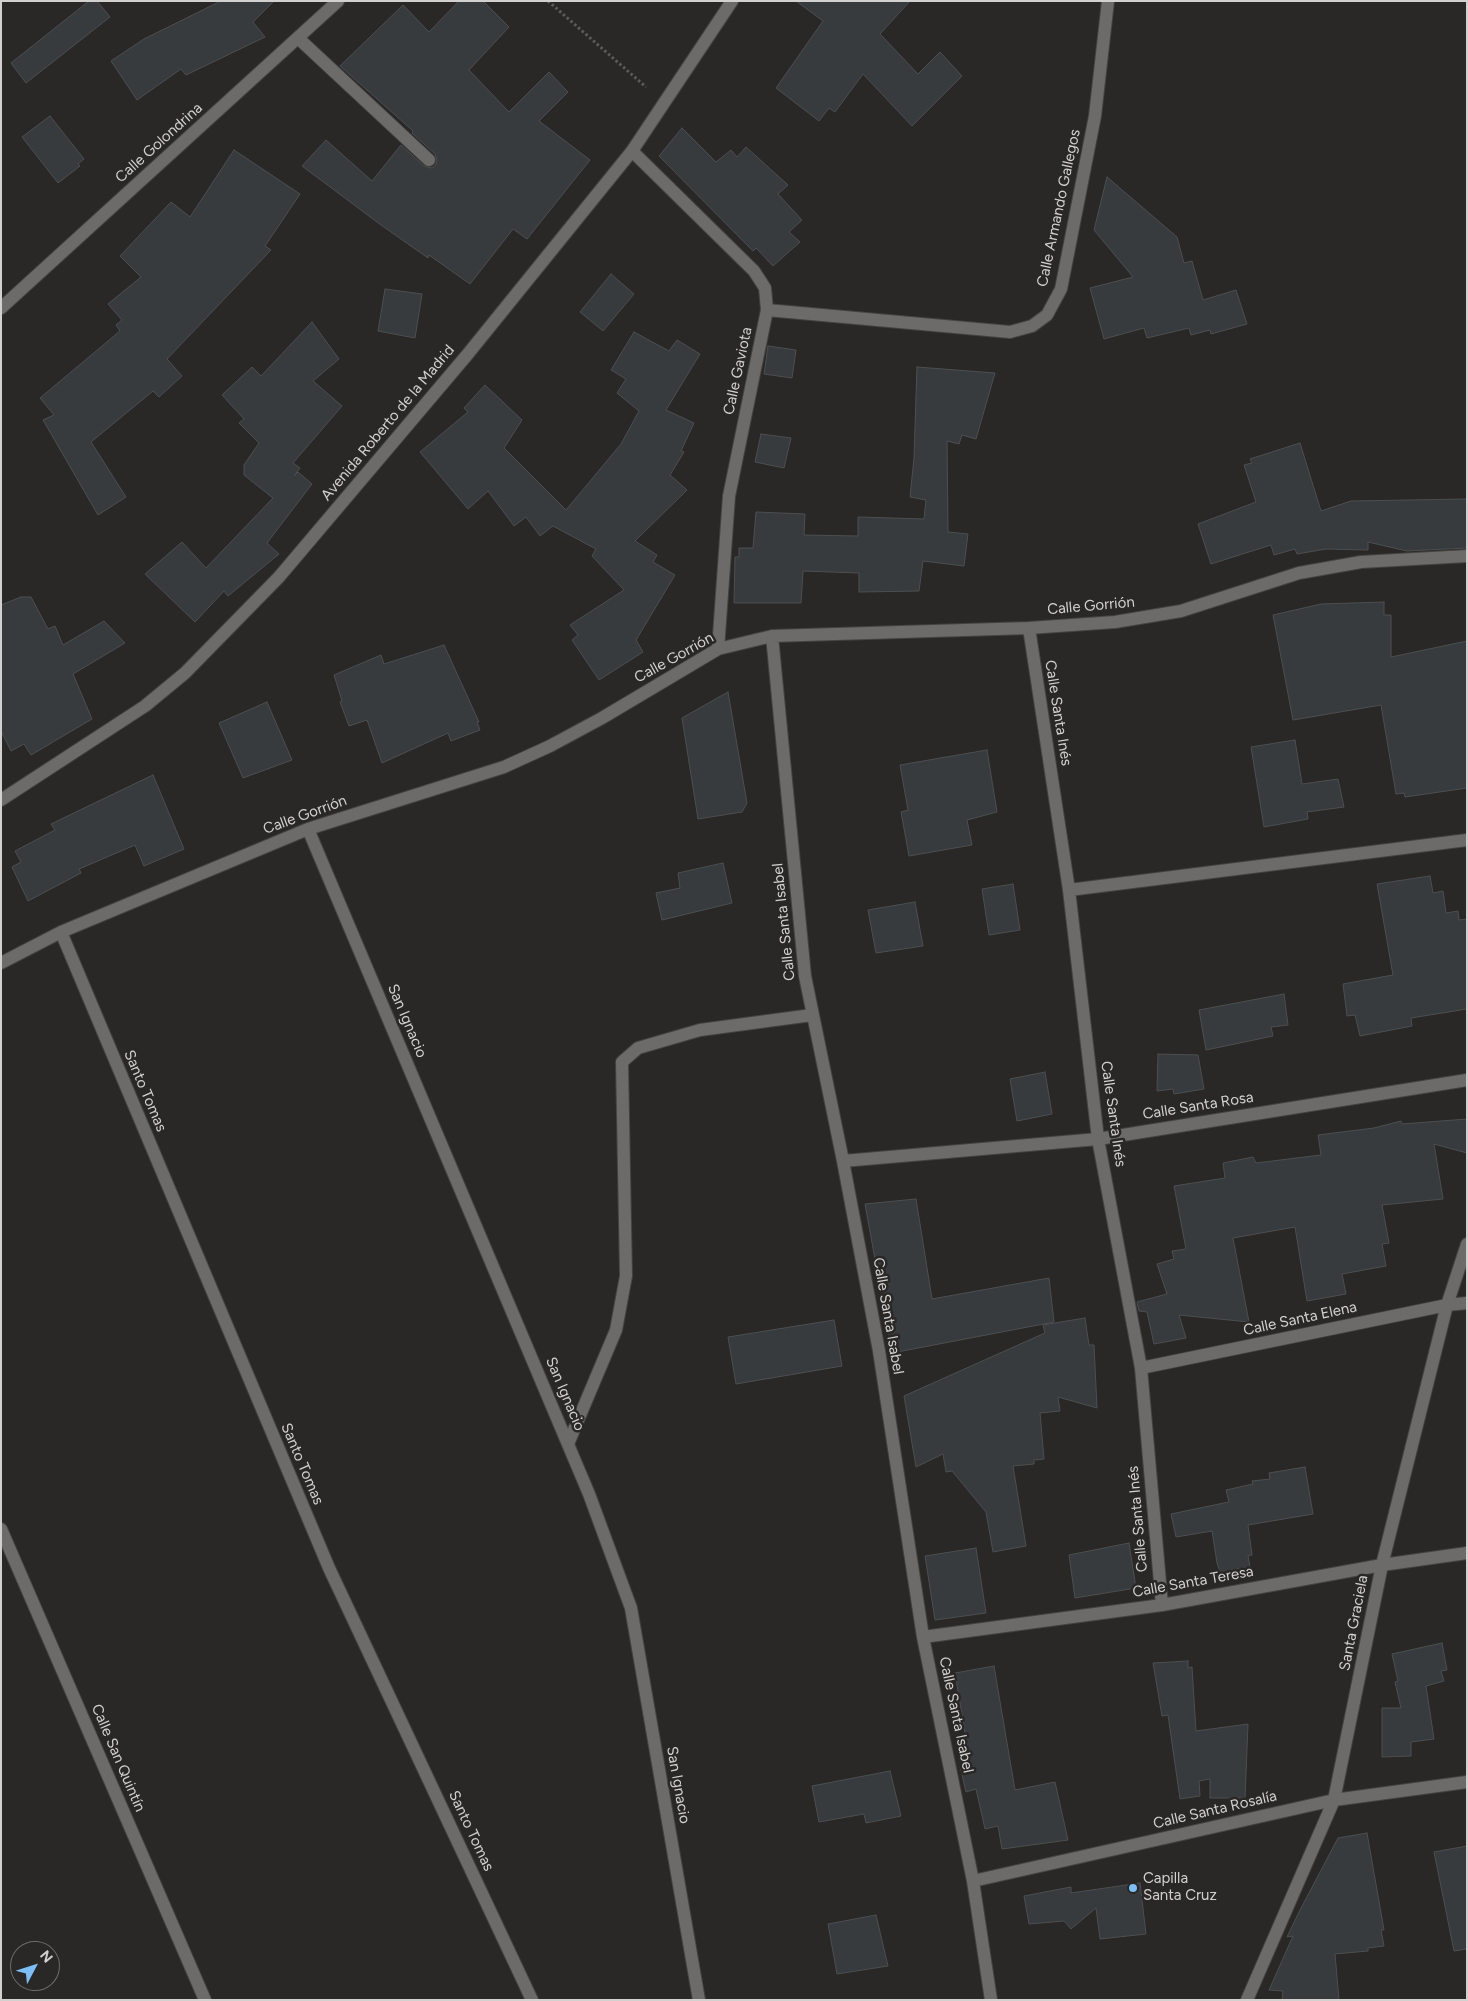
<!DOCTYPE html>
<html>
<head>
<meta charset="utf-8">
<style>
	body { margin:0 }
	#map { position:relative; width:1468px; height:2001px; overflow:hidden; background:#2a2826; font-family:Figtree,sans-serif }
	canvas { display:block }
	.frame { position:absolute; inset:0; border:2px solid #d3d1d0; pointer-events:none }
	.north { position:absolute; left:10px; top:1941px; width:50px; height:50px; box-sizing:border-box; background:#2a2826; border:1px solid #6e6c6a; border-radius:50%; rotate:50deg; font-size:14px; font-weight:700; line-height:20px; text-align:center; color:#d3d1d0 }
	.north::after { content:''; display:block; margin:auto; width:18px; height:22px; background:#7bbef8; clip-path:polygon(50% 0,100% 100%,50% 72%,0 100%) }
</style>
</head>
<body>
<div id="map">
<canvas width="1468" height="2001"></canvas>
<div class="frame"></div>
<div class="north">N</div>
</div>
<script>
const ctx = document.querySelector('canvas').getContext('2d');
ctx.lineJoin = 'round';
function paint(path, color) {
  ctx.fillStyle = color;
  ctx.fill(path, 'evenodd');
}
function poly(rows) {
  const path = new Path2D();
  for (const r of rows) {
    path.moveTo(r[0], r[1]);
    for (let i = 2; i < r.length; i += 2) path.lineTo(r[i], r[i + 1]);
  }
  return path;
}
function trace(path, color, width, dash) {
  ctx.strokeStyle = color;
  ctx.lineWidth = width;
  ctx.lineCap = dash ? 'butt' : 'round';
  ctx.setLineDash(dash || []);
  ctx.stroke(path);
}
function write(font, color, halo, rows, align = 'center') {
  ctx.font = font + ' Figtree,sans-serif';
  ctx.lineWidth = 5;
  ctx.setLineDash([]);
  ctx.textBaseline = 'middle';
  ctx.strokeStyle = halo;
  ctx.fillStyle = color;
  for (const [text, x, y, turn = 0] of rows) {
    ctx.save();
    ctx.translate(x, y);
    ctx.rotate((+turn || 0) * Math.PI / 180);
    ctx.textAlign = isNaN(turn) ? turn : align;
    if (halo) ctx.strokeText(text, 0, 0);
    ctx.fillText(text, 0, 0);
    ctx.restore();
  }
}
const building = poly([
	[89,1,97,1,110,17,26,83,11,63,89,1],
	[221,1,274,1,253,22,265,37,186,75,181,69,137,100,111,61,144,39,221,1],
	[459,1,483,1,509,27,469,70,509,112,549,72,568,92,539,121,590,160,527,239,513,229,470,284,429,255,428,258,381,225,302,166,326,140,372,181,401,145,424,166,431,168,435,166,437,161,435,154,412,133,413,131,340,66,403,5,429,32,459,1],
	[796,1,910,1,880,34,918,74,940,52,962,76,912,126,863,74,835,112,829,108,819,121,776,88,823,21,796,1],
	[50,116,84,159,78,164,80,166,58,183,22,137,50,116],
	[682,128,716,162,731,150,737,157,746,147,788,185,778,194,802,220,789,232,800,242,773,266,756,248,753,251,659,156,682,128],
	[234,150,300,194,265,246,271,250,167,359,182,376,159,397,153,391,91,442,126,497,98,515,43,420,54,415,40,398,120,331,116,325,122,320,108,304,141,277,120,256,171,202,190,217,234,150],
	[1107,177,1177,237,1184,263,1192,261,1203,300,1236,290,1247,324,1211,334,1210,330,1191,335,1189,328,1147,338,1144,328,1104,339,1090,288,1133,277,1094,230,1107,177],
	[611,274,634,294,603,331,580,312,611,274],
	[385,289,422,294,415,338,378,331,385,289],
	[312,322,339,359,313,381,342,406,293,463,300,468,294,476,298,472,312,484,267,543,279,554,228,596,224,591,195,622,145,574,182,542,206,568,273,498,244,475,244,465,259,443,239,423,244,419,222,395,252,367,261,376,312,322],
	[634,332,669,351,677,340,700,354,666,410,694,423,681,451,684,452,670,475,687,490,635,541,657,555,653,562,675,575,636,640,643,652,599,680,572,640,578,635,570,625,624,590,592,556,596,549,553,526,540,536,526,517,514,526,488,491,468,509,420,452,468,412,464,408,485,385,522,420,504,448,566,510,621,444,639,411,617,393,626,379,611,370,634,332],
	[768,346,796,350,792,378,764,374,768,346],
	[917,367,995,373,976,439,962,435,959,444,947,441,948,532,968,534,964,566,923,561,919,591,859,592,859,573,803,571,801,603,734,603,735,557,739,557,739,548,753,548,756,512,805,514,804,535,858,536,858,517,924,519,926,500,910,497,914,458,917,367],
	[761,434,791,438,784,468,755,462,761,434],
	[1300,443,1321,511,1351,501,1467,499,1467,548,1407,551,1368,542,1368,550,1326,549,1297,554,1295,549,1274,555,1271,545,1211,564,1198,524,1256,502,1244,465,1252,463,1250,459,1300,443],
	[21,597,31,597,48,629,55,626,63,645,104,621,125,643,73,674,92,719,31,755,24,744,11,751,1,731,1,605,21,597],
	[1384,602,1384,615,1391,615,1391,657,1467,641,1467,788,1405,797,1404,793,1396,794,1381,705,1293,720,1273,615,1321,604,1384,602],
	[444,645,479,722,477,722,480,730,451,741,448,733,382,763,367,720,349,726,340,702,342,701,334,675,381,655,384,664,444,645],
	[728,692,747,803,742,812,698,819,682,718,728,692],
	[267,702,292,760,243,778,219,723,267,702],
	[1295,740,1302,784,1338,779,1344,807,1307,812,1308,819,1264,827,1251,747,1295,740],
	[987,750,997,812,967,820,972,845,909,856,901,812,908,810,900,765,987,750],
	[153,775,184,849,144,866,135,845,79,869,81,873,28,901,12,867,21,862,15,851,55,830,51,824,153,775],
	[723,863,732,903,662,920,656,893,680,888,678,873,723,863],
	[1430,876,1433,893,1443,891,1446,913,1458,911,1459,920,1467,919,1467,1009,1411,1018,1412,1026,1360,1036,1355,1015,1347,1016,1343,984,1393,975,1377,884,1430,876],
	[1013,884,1020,930,989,935,982,889,1013,884],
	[915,902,923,946,876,953,868,910,915,902],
	[1284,994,1288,1025,1271,1027,1273,1036,1206,1050,1199,1010,1284,994],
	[1158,1054,1198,1055,1204,1089,1174,1094,1173,1089,1157,1091,1158,1054],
	[1045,1072,1052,1114,1017,1121,1010,1079,1045,1072],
	[1467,1119,1467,1153,1434,1144,1443,1199,1382,1205,1389,1243,1382,1244,1386,1266,1342,1274,1346,1294,1307,1301,1295,1227,1233,1238,1249,1322,1179,1315,1186,1338,1154,1344,1147,1312,1139,1311,1137,1302,1167,1294,1157,1264,1174,1259,1172,1251,1186,1249,1174,1186,1225,1178,1223,1163,1253,1157,1256,1163,1321,1155,1318,1135,1374,1128,1401,1121,1402,1124,1467,1119],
	[916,1199,932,1299,1049,1278,1054,1322,892,1353,865,1204,916,1199],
	[1085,1318,1089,1345,1094,1345,1097,1408,1058,1397,1060,1411,1040,1413,1044,1459,1034,1460,1034,1464,1013,1466,1026,1546,993,1552,986,1512,952,1471,946,1472,943,1454,916,1467,904,1396,1045,1333,1043,1325,1085,1318],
	[834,1320,842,1366,736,1384,728,1337,834,1320],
	[1305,1467,1313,1514,1248,1525,1252,1555,1248,1556,1250,1567,1220,1572,1217,1563,1212,1531,1176,1537,1171,1514,1229,1502,1226,1490,1253,1484,1252,1481,1270,1479,1269,1473,1305,1467],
	[1129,1543,1136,1588,1075,1598,1069,1555,1129,1543],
	[976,1548,986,1613,935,1620,925,1556,976,1548],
	[1442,1643,1447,1670,1441,1671,1444,1681,1426,1686,1434,1739,1411,1742,1411,1756,1382,1757,1382,1708,1401,1708,1395,1682,1398,1681,1392,1654,1442,1643],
	[1188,1661,1188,1668,1192,1667,1196,1731,1248,1724,1245,1798,1210,1798,1210,1779,1199,1781,1200,1796,1180,1799,1168,1715,1162,1716,1153,1663,1188,1661],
	[994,1666,1015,1790,1055,1782,1068,1840,1002,1849,998,1826,985,1829,976,1789,966,1792,960,1766,970,1763,955,1673,994,1666],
	[890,1771,901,1816,866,1823,864,1814,819,1822,812,1786,890,1771],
	[1367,1833,1384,1930,1381,1930,1384,1946,1368,1948,1368,1951,1335,1954,1339,2000,1282,2000,1283,1991,1269,1990,1293,1936,1287,1937,1299,1912,1338,1838,1367,1833],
	[1467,1846,1467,1949,1454,1951,1434,1852,1467,1846],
	[1140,1883,1146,1934,1100,1939,1096,1908,1071,1929,1064,1921,1029,1924,1024,1896,1071,1887,1071,1893,1140,1883],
	[876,1915,888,1966,837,1974,828,1924,876,1915]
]);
paint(building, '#383b3d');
trace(building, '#4c4f51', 1);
const minor = poly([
	[298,38,429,160],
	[632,151,754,271,765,288,767,310,729,496,718,649],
	[1,308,338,1],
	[767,310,1010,332,1032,326,1047,315,1061,289,1095,116,1108,1],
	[1029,628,1069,890,1098,1139,1141,1368,1162,1605],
	[772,636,805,976,843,1161,879,1351,923,1637,973,1881,991,2000],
	[1,800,145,706,185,673,279,577,467,355,632,151,732,1],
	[308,829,589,1494,631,1608,699,2000],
	[1069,890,1467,840],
	[61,932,329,1568,532,2000],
	[1,963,61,932,308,829,504,767,550,746,602,718,718,649,772,636,1029,628,1115,622,1181,611,1299,573,1361,562,1467,556],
	[843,1161,1098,1139,1467,1080],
	[1141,1368,1447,1305,1467,1303],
	[568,1444,616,1330,626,1276,622,1062,638,1048,700,1030,812,1015],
	[1,1529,205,2000],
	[923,1637,1162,1605,1382,1565,1467,1553],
	[973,1881,1334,1800,1467,1782],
	[1247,2000,1334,1800,1382,1565,1447,1305,1467,1244]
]);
trace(minor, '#444341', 14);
trace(poly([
	[548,1,646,87]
]), '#5d5b59', 3, [2.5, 2.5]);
trace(minor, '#6d6b69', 12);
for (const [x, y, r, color] of [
	[1133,1888,5,"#7bbef8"]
]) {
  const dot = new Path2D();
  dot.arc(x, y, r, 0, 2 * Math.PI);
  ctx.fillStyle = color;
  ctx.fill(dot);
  trace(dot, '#2a2826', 2);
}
write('15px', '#d3d1d0', '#2a2826', [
	["Calle Golondrina",159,143,-42],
	["Calle Armando Gallegos",1059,208,-78],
	["Calle Gaviota",738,371,-78],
	["Avenida Roberto de la Madrid",388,423,-50],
	["Calle Gorrión",1091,606,-5],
	["Calle Gorrión",674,658,-29],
	["Calle Santa Inés",1058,713,81],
	["Calle Gorrión",305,815,-20],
	["Calle Santa Isabel",784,922,-96],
	["San Ignacio",407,1021,67],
	["Santo Tomas",145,1091,67],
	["Calle Santa Rosa",1198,1106,-9],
	["Calle Santa Inés",1113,1114,82],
	["Calle Santa Isabel",888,1316,80],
	["Calle Santa Elena",1300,1319,-12],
	["San Ignacio",565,1394,67],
	["Santo Tomas",302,1464,67],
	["Calle Santa Inés",1138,1519,-95],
	["Calle Santa Teresa",1193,1582,-10],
	["Santa Graciela",1354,1623,-79],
	["Calle Santa Isabel",956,1715,78],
	["Calle San Quintín",118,1758,67],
	["San Ignacio",678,1785,80],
	["Calle Santa Rosalía",1215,1810,-13],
	["Santo Tomas",471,1831,65]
]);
write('15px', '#d3d1d0', '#2a2826', [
	["Capilla",1143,1879],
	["Santa Cruz",1143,1896]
], 'left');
</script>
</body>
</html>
